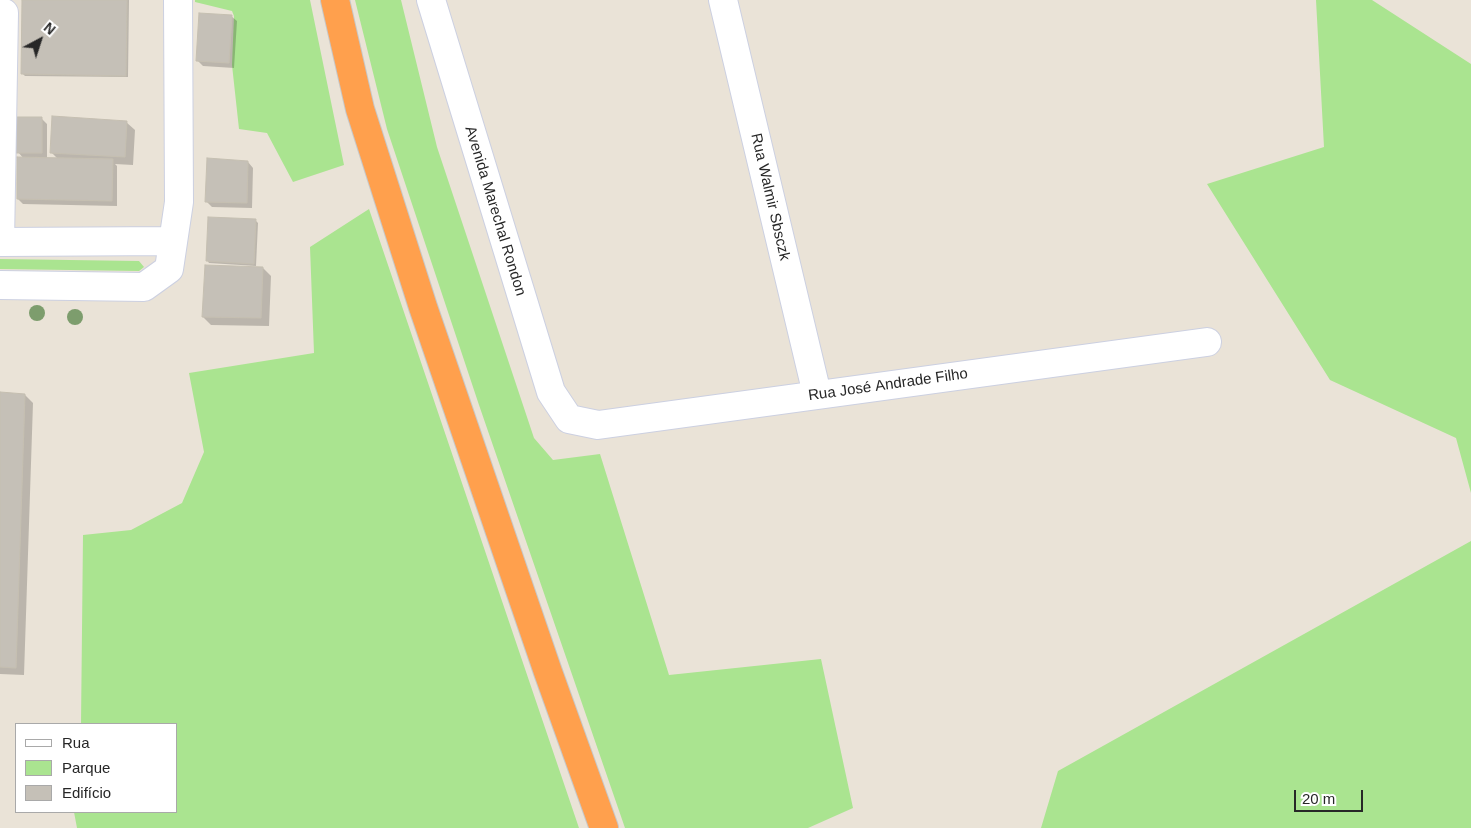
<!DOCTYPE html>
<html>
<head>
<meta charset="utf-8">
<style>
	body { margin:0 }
	#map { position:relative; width:1471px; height:828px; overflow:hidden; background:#eae3d7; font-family:Helvetica,sans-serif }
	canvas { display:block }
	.legend { position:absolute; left:15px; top:723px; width:162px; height:90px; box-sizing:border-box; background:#fff; border:1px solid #a9a9a9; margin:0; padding:6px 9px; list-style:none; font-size:15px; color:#272727 }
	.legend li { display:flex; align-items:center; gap:10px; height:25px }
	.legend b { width:25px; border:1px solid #a9a9a9 }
	.north { position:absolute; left:15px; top:15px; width:50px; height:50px; -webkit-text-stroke:4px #fff; paint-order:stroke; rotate:40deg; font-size:14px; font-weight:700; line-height:20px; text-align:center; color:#272727 }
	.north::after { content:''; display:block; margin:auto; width:18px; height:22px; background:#272727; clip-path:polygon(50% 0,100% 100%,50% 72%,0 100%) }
	.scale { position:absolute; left:1294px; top:790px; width:69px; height:22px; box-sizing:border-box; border:2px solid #272727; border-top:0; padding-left:6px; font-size:15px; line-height:18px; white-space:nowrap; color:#272727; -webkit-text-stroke:4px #fff; paint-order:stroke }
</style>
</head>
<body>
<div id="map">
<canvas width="1471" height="828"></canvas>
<ul class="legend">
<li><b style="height:6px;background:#fff"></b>Rua</li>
<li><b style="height:14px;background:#aae490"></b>Parque</li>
<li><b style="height:14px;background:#c5c0b7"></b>Edifício</li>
</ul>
<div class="north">N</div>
<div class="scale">20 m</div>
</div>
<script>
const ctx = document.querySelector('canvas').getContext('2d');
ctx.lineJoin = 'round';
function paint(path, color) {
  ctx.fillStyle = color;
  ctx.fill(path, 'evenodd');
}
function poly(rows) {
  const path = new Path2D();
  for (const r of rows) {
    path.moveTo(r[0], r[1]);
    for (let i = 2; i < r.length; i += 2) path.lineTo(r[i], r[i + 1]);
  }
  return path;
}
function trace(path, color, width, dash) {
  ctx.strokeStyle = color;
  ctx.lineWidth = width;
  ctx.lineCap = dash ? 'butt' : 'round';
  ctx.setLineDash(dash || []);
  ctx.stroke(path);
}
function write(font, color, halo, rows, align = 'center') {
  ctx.font = font + ' Helvetica,sans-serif';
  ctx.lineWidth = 4;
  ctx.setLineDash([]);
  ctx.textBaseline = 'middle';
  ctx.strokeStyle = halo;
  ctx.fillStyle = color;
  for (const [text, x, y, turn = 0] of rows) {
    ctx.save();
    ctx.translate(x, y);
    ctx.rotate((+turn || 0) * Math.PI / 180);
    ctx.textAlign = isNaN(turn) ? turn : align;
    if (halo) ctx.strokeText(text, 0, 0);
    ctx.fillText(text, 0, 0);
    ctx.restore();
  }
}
paint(poly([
	[195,0,310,0,344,165,293,182,267,133,239,129,232,65,234,16,232,11,195,2],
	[355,0,401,0,437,147,534,438,553,460,600,454,669,675,821,659,853,808,808,828,625,828,479,405,387,129],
	[1316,0,1372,0,1471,64,1471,493,1456,438,1330,380,1207,184,1324,147],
	[369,209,579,828,77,828,74,812,176,812,176,724,81,724,83,535,131,530,182,503,204,452,189,373,314,353,310,247],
	[0,259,139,261,144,267,139,271,0,269],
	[1471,541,1471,828,1041,828,1058,771]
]), '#aae490');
paint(poly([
	[23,0,129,0,128,77,25,76,22,73],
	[231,16,237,21,234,68,203,66,198,61],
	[42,119,47,124,47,159,58,159,51,152,126,122,135,130,133,165,115,164,117,166,117,206,23,204,18,199,24,159,18,152],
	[248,162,253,168,252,208,212,207,206,201],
	[209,218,256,221,258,223,256,266,209,263,207,260],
	[263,268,271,276,269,326,211,325,203,317],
	[0,394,25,395,33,403,24,675,0,674]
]), '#0003');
const building = poly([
	[22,0,127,0,126,76,21,74,22,0],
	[199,13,232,15,229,63,196,61,199,13],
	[52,116,127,121,125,157,50,153,52,116],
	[16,117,42,117,42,153,16,153,16,117],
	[17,157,113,159,112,201,17,199,17,157],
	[207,158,248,161,247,203,205,202,207,158],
	[208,217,256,219,254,264,206,261,208,217],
	[205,265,263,267,261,318,202,317,205,265],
	[0,392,25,394,16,668,0,667,0,392]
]);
paint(building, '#c5c0b7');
trace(building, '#c5bfb1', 1);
const minor = poly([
	[431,0,551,392,569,419,598,425,1207,342],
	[723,0,817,394],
	[0,13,4,13,0,242],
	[0,242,173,241],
	[0,285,144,287,169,269,179,202,178,0]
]);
const highway = poly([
	[335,0,360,109,423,307,548,672,604,828]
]);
trace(minor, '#ccd0e1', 30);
trace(highway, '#c7c7c7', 30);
trace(minor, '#fff', 28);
trace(highway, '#ffa04d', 28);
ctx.fillStyle = '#7d9d6d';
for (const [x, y] of [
	[37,313],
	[75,317]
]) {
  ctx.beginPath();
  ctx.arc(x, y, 8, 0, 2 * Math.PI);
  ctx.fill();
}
write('15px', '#272727', '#fff', [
	["Rua Walmir Sbsczk",770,197,77],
	["Avenida Marechal Rondon",495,211,73],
	["Rua José Andrade Filho",888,385,-8]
]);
</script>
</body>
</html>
